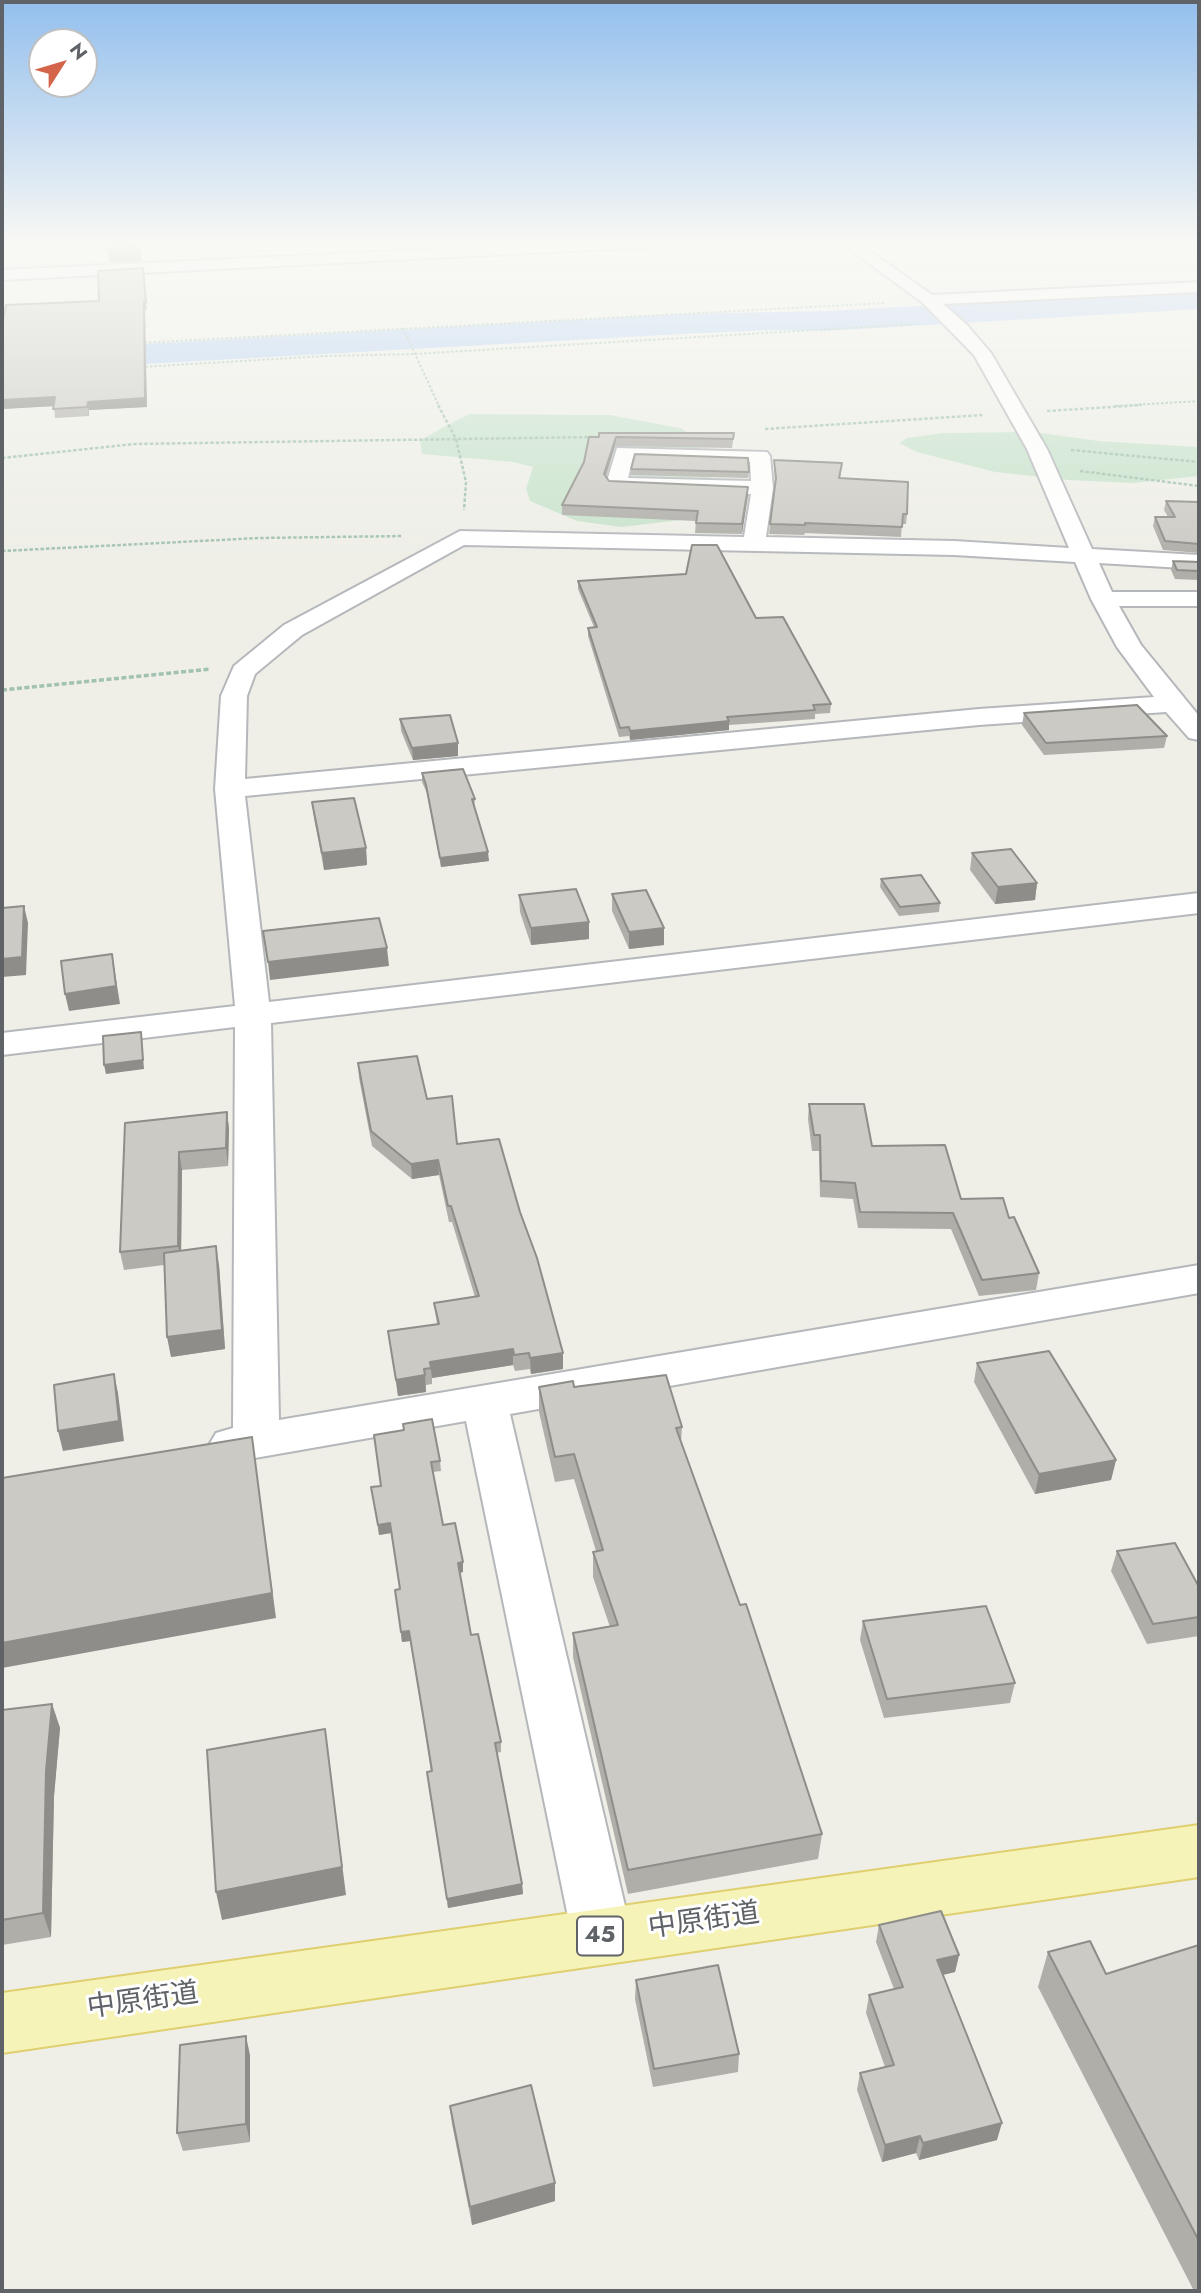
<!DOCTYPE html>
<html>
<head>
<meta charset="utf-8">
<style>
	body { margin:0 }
	#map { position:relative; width:1201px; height:2293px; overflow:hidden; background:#efefe8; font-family:Jost,sans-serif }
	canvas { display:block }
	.frame { position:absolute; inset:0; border:4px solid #5f6266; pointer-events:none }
	.north { position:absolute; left:28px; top:28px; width:70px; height:70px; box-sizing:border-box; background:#fff; border:2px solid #bfc0c2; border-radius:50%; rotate:53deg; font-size:19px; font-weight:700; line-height:28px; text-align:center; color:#5f6266 }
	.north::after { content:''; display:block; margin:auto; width:24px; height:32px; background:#d4654a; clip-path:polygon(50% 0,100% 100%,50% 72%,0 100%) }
</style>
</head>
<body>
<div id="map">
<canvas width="1201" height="2293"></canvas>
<div class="frame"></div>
<div class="north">N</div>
</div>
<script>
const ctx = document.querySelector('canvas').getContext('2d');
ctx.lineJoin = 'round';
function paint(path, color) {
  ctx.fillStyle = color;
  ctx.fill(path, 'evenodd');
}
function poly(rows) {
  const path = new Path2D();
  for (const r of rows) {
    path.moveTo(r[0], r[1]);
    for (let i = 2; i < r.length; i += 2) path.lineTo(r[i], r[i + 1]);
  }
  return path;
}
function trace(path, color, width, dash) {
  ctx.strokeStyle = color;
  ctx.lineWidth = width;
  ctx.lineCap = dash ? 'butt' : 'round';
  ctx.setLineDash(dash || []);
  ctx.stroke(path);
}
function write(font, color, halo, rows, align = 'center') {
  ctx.font = font + ' Jost,"Noto Sans JP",sans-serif';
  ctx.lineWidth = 6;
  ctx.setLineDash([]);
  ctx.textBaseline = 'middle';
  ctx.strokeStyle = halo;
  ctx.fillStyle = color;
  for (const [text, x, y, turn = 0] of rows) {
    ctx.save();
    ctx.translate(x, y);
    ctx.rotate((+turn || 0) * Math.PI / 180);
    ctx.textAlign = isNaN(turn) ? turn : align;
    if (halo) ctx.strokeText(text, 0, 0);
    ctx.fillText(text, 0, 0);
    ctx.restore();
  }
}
paint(poly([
	[469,414,610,415,680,428,697,438,718,496,707,517,621,527,577,521,530,501,526,489,533,467,513,462,422,454,420,440],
	[1034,432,1099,441,1199,447,1199,476,1132,483,1069,480,995,472,917,452,899,443,907,438,943,433]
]), '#c8e3cc');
paint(poly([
	[1199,291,1199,309,826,331,773,330,681,334,2,372,2,352,681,314,826,311,1199,291]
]), '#b3d0f5');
const minor = poly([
	[561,243,659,243,652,247,2,280,2,270,561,243],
	[841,243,858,243,932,295,1199,282,1199,292,943,304,966,324,991,353,1047,449,1092,549,1199,555,1199,569,1099,563,1112,592,1199,592,1199,606,1119,606,1141,645,1199,716,1199,740,1189,738,1166,712,979,725,245,796,269,1002,1199,893,1199,913,271,1023,279,1420,1199,1265,1199,1293,510,1414,632,1936,623,1956,602,1964,581,1956,572,1936,466,1421,232,1462,216,1457,209,1445,216,1433,233,1428,235,1027,2,1055,2,1033,235,1006,215,789,221,696,234,666,284,625,460,531,744,537,751,494,609,488,606,484,617,448,767,452,770,456,773,488,766,537,954,541,1069,548,1027,449,974,355,923,303,841,243],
	[633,458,750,462,751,481,628,478,633,458],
	[464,545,954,555,1075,562,1091,599,1117,647,1154,697,979,709,245,779,247,696,255,674,302,635,464,545]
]);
const major = poly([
	[1199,1825,1199,1877,2,2053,2,1993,1199,1825]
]);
trace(minor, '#b5b7bb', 4);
trace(major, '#e0cf70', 4);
trace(poly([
	[403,328,439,406],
	[140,343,886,303],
	[141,367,325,356,414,354,915,324],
	[1116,406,1199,401]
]), '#a1c2ae', 2, [2.5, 2]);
trace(poly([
	[438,405,456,439,466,482,464,510],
	[1047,411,1142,405],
	[765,429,983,415],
	[1071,450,1199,462],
	[2,458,134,444,595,437],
	[1080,471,1199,486],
	[2,551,259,538,403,536]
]), '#a1c2ae', 2.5, [3.5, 2]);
trace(poly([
	[2,690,210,669]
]), '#a1c2ae', 3.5, [5, 2.5]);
paint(minor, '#fff');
paint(major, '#f5f3b7');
paint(poly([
	[143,268,147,310,145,310,147,407,89,410,89,416,55,418,54,406,2,409,99,301],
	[734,433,732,448,615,446,606,477,609,481,748,487,742,534,695,533,696,521,562,515,562,505,584,462,589,437],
	[774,460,842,463,840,479,907,514,906,524,902,524,901,537,805,533,804,535,769,534,775,485],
	[631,469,749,472,748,478,631,475],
	[1166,501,1199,502,1199,553,1163,550,1153,526,1155,517,1168,517,1164,510],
	[1173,561,1199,562,1199,580,1175,579,1171,570],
	[578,581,756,618,831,704,830,713,815,714,815,719,729,725,729,730,630,740,629,736,619,737,588,636,588,628,594,627,578,589],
	[1024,713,1167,736,1164,748,1044,755,1022,725],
	[400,719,458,756,413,760,401,731],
	[422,773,475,799,474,807,489,861,441,867,427,793,422,782],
	[312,802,366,848,367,865,324,870,314,818],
	[972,853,1037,883,1035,900,995,904,970,870],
	[881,879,940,903,939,912,899,916,880,887],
	[612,894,664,945,629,949,612,911],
	[519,895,589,939,531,945,520,912],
	[358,1063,427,1099,457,1144,520,1212,563,1353,563,1369,531,1374,530,1369,515,1371,513,1365,432,1378,432,1384,426,1385,426,1392,398,1396,388,1331,437,1324,434,1303,475,1297,452,1222,449,1222,439,1175,412,1179,372,1146,359,1078],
	[809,1104,872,1146,961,1199,1009,1218,1039,1273,1036,1290,979,1296,951,1229,858,1228,853,1199,820,1197,819,1151,812,1151,808,1119],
	[227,1112,229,1129,228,1166,182,1170,181,1250,219,1265,225,1349,171,1357,164,1265,124,1270,120,1252,125,1123],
	[977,1363,1116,1460,1111,1480,1035,1494,974,1382],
	[539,1387,574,1387,682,1427,681,1443,822,1834,818,1859,628,1894,573,1657,573,1633,610,1627,593,1577,593,1552,596,1551,574,1479,555,1482,539,1412],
	[374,1435,440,1461,441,1471,433,1472,443,1525,463,1562,463,1572,460,1573,471,1635,501,1742,501,1752,496,1753,522,1884,523,1894,448,1908,428,1782,427,1772,431,1771,424,1725,410,1641,402,1642,395,1590,400,1590,391,1533,379,1535,373,1498,371,1487,381,1486],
	[1117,1551,1199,1587,1199,1636,1147,1644,1111,1571],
	[863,1621,1015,1683,1010,1703,884,1718,860,1640],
	[52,1704,60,1728,54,1796,51,1937,2,1945,2,1710],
	[879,1925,959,1955,955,1972,943,1975,997,2140,919,2160,916,2153,882,2162,857,2090,860,2073,885,2067,866,2013,869,1995,894,1989,876,1942],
	[1199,1945,1199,2291,1194,2291,1038,1987,1048,1952,1106,1974],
	[636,1980,739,2054,738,2072,653,2087,635,1999],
	[250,2055,250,2142,183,2151,177,2133],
	[450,2106,555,2201,472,2225,452,2124]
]), '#afaea9');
paint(poly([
	[141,243,142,261,109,262,107,248],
	[404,243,485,243,404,247],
	[144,302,147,407,89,410,89,416,88,402],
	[55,397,56,406,2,409,2,400],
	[616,437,615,446,603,483,604,474],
	[748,487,748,496,742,534,742,524],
	[729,721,729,730,630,740,630,731],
	[458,743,458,756,413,760,412,748],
	[366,848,367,865,324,870,322,853],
	[488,852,489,861,441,867,440,858],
	[1037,883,1035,900,995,904,998,887],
	[24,906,28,923,26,975,2,977,2,959],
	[589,922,589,939,531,945,531,928],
	[664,928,664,945,629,949,629,932],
	[387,948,389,966,270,980,268,962],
	[112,954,120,1004,69,1011,65,994],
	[141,1032,144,1069,106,1074,104,1065],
	[227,1112,229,1129,228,1166,226,1148],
	[179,1152,182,1170,181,1263,178,1246],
	[438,1160,439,1175,412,1179,411,1164],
	[216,1246,219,1265,225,1349,171,1357,167,1337],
	[513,1349,513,1365,432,1378,430,1362],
	[563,1353,563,1369,531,1374,530,1358],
	[114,1374,118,1393,124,1441,63,1451,58,1431],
	[425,1375,426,1392,398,1396,396,1380],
	[252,1437,276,1618,2,1668,2,1643],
	[1116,1460,1111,1480,1035,1494,1039,1474],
	[390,1523,391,1533,379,1535,378,1525],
	[463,1562,463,1572,459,1573,458,1563],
	[409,1631,410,1641,402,1642,401,1632],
	[52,1704,60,1728,54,1796,51,1937,43,1913,46,1771],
	[325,1729,346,1895,222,1920,216,1892],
	[522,1884,523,1894,448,1908,447,1899],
	[959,1955,955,1972,933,1977,937,1960],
	[246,2036,250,2055,250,2142,246,2124],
	[1002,2123,997,2140,919,2160,923,2143],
	[920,2136,916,2153,882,2162,885,2145],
	[555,2183,555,2201,472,2225,470,2207]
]), '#8e8d89');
const building = poly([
	[107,243,140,243,140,247,107,248,107,243],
	[143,268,146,302,144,302,145,398,88,402,87,407,53,409,55,397,2,400,2,327,6,305,99,301,98,271,143,268],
	[599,433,734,433,733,439,616,437,604,474,609,481,748,487,742,524,696,523,698,511,562,505,584,462,589,437,599,437,599,433],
	[635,454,748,458,749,472,631,469,635,454],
	[774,460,842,463,839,478,908,482,907,514,903,514,902,527,805,523,805,525,770,524,776,478,774,460],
	[1166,501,1199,502,1199,544,1165,541,1155,517,1175,517,1166,501],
	[692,545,717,545,756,618,783,617,831,704,813,705,815,710,727,717,729,721,630,731,629,727,620,728,588,628,597,627,578,581,686,574,692,545],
	[1173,561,1199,562,1199,571,1177,570,1173,561],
	[1137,705,1167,736,1046,743,1024,713,1137,705],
	[450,715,458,743,412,748,400,719,450,715],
	[463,769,475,799,472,799,488,852,440,858,426,785,422,773,463,769],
	[354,798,366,848,322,853,312,802,354,798],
	[1011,849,1037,883,998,887,972,853,1011,849],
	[921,875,940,903,900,907,881,879,921,875],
	[576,889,589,922,531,928,519,895,576,889],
	[646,890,664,928,629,932,612,894,646,890],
	[24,906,22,957,2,959,2,908,24,906],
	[379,918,387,948,268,962,263,931,379,918],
	[112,954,116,986,65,994,61,961,112,954],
	[141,1032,143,1060,104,1065,103,1036,141,1032],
	[417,1056,427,1099,452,1096,457,1144,499,1139,520,1212,537,1258,563,1353,530,1358,529,1353,514,1355,513,1349,430,1362,431,1368,424,1369,425,1375,396,1380,388,1331,439,1324,434,1303,479,1296,451,1206,448,1206,438,1160,411,1164,371,1131,358,1063,417,1056],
	[809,1104,864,1104,872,1146,945,1145,961,1199,1003,1198,1009,1218,1014,1217,1039,1273,982,1280,953,1213,860,1212,855,1183,821,1181,820,1135,814,1135,809,1104],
	[227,1112,226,1148,179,1152,178,1246,120,1252,125,1123,227,1112],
	[216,1246,222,1330,167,1337,164,1253,216,1246],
	[1049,1351,1116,1460,1039,1474,977,1363,1049,1351],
	[114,1374,119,1421,58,1431,54,1385,114,1374],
	[666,1375,682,1427,676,1428,740,1605,746,1604,822,1834,628,1870,573,1633,618,1625,593,1552,603,1550,574,1454,555,1457,539,1387,573,1381,574,1387,666,1375],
	[432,1419,440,1461,431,1462,443,1525,455,1523,463,1562,458,1563,471,1635,478,1634,491,1695,501,1742,495,1743,522,1884,447,1899,427,1772,432,1771,423,1715,409,1631,401,1632,395,1590,400,1589,390,1523,378,1525,371,1487,381,1486,374,1435,404,1430,403,1424,432,1419],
	[252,1437,272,1593,2,1643,2,1478,252,1437],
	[1175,1543,1199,1587,1199,1617,1153,1624,1117,1551,1175,1543],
	[986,1606,1015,1683,887,1699,863,1621,986,1606],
	[52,1704,46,1771,43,1913,2,1920,2,1710,52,1704],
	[325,1729,342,1867,216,1892,207,1750,325,1729],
	[941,1911,959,1955,937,1960,1002,2123,923,2143,920,2136,885,2145,860,2073,894,2065,869,1995,903,1987,879,1925,941,1911],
	[1090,1941,1106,1974,1199,1945,1199,2241,1048,1952,1090,1941],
	[718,1965,739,2054,654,2069,636,1980,718,1965],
	[246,2036,246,2124,177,2133,180,2045,246,2036],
	[531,2085,555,2183,470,2207,450,2106,531,2085]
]);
paint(building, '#cbcac4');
trace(building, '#8e8d89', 2);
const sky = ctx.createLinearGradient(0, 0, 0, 564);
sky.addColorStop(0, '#93bfed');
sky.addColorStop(0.43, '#f8f8f5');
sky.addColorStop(1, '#f8f8f500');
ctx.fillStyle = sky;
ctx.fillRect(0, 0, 1201, 564);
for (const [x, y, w] of [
	[600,1936,46]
]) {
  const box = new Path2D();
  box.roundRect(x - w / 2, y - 19.5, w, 39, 5);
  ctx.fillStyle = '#fff';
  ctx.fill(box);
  trace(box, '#5f6266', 2);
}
write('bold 23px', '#5f6266', null, [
	["45",600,1936]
]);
write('28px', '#5f6266', '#fff', [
	["中原街道",704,1922,-8],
	["中原街道",143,2002,-8]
]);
</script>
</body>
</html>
